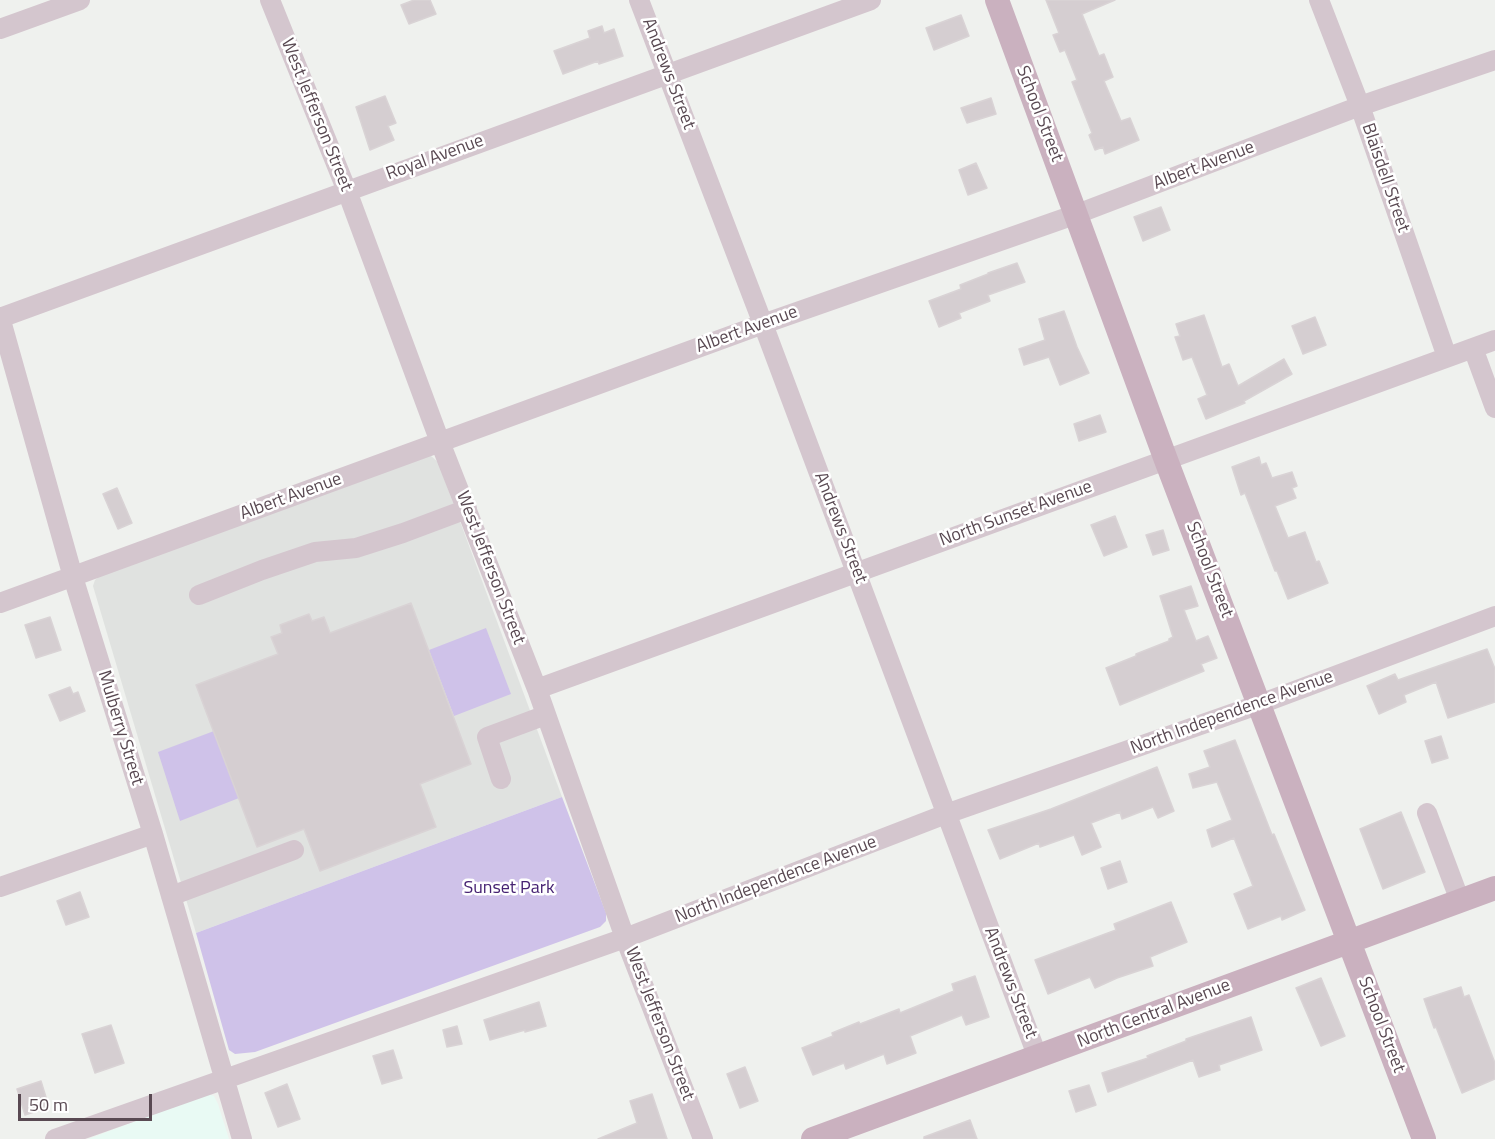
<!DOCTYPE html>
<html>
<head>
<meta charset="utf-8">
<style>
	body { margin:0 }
	#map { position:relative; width:1495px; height:1139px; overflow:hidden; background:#eff1ee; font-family:"Titillium Web",sans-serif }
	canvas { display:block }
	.scale { position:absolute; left:18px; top:1094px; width:134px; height:27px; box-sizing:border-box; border:3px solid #594952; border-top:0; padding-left:8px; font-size:18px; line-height:21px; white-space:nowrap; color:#594952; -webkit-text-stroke:4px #fff; paint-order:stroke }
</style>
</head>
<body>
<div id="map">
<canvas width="1495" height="1139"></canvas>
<div class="scale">50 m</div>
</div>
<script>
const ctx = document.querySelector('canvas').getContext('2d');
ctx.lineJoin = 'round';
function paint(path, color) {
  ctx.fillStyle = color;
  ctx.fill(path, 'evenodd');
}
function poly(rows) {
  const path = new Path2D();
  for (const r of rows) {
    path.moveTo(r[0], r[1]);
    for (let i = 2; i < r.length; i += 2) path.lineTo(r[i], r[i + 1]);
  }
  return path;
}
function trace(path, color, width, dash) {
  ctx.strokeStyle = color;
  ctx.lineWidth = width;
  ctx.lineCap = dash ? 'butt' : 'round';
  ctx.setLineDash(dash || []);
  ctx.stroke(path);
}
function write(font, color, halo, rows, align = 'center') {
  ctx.font = font + ' "Titillium Web",sans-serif';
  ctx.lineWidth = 5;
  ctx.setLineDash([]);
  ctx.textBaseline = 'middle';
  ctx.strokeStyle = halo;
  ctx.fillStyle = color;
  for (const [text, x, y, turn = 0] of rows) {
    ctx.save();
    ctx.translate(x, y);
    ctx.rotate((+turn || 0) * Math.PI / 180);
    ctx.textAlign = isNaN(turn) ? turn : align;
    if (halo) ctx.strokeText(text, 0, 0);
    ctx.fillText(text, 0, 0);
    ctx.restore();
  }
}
paint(poly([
	[208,1094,214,1096,218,1104,229,1139,88,1139]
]), '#e9faf4');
paint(poly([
	[423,455,431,456,438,462,562,797,196,933,93,586,95,580,103,573]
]), '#e0e2e0');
paint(poly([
	[486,628,511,694,454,716,429,650],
	[214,731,239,798,180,821,158,752],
	[562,797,606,913,606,921,600,927,255,1052,235,1054,229,1050,196,933]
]), '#cfc2e9');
const building = poly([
	[414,0,430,0,436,14,409,24,401,5,414,0],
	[1046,0,1115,0,1082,14,1099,56,1104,54,1113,77,1104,81,1121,121,1130,118,1139,140,1105,154,1103,147,1095,150,1089,135,1092,133,1072,82,1077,80,1065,50,1060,52,1053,35,1059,33,1046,0],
	[961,15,969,36,934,50,926,28,961,15],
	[602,26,604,33,614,29,623,56,599,64,598,61,563,74,554,51,590,38,588,31,602,26],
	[385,96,396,123,388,126,394,140,370,150,356,107,385,96],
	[991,98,996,114,967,123,961,108,991,98],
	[976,163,987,188,968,195,959,170,976,163],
	[1161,207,1170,230,1143,241,1134,217,1161,207],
	[1017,263,1025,282,988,295,990,301,959,313,961,318,939,327,929,301,961,289,960,285,988,274,988,273,1017,263],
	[1064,311,1077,347,1089,373,1060,385,1049,357,1024,365,1019,349,1045,340,1039,319,1064,311],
	[1204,315,1222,367,1229,364,1238,386,1284,359,1292,374,1244,401,1245,403,1206,419,1198,399,1207,395,1192,357,1183,360,1175,337,1180,336,1176,324,1204,315],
	[1315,317,1326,345,1303,354,1292,326,1315,317],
	[1100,415,1106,432,1079,441,1074,424,1100,415],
	[1259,457,1261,465,1266,463,1272,478,1292,472,1297,486,1292,488,1296,498,1275,506,1288,538,1305,532,1316,562,1319,561,1328,583,1288,599,1277,571,1275,571,1245,493,1241,495,1232,467,1259,457],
	[117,488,132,523,118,529,103,494,117,488],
	[1115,516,1127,547,1104,556,1091,525,1115,516],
	[1163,530,1169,550,1153,555,1146,535,1163,530],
	[1191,586,1198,606,1184,610,1196,641,1208,636,1217,658,1201,664,1204,671,1120,705,1106,668,1136,656,1136,654,1169,641,1169,639,1173,637,1160,596,1191,586],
	[411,603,471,764,420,784,436,827,320,871,304,829,257,847,196,685,278,654,271,637,282,633,280,625,309,614,312,621,324,617,330,633,411,603],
	[50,617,61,650,36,658,25,625,50,617],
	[1487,649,1495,669,1495,702,1448,718,1436,682,1404,695,1406,702,1379,714,1367,686,1395,674,1398,680,1487,649],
	[70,687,73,694,78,692,85,711,60,721,49,695,70,687],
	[1441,736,1448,758,1432,763,1425,741,1441,736],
	[1235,740,1272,835,1274,834,1305,910,1282,920,1281,916,1248,929,1234,894,1253,886,1234,838,1212,847,1207,830,1232,820,1217,782,1193,788,1189,774,1210,767,1204,751,1235,740],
	[1157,767,1174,811,1158,818,1153,807,1122,819,1120,812,1091,823,1101,847,1082,855,1074,835,1040,847,1039,843,1000,859,988,830,1051,809,1157,767],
	[1401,812,1425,872,1383,889,1360,829,1401,812],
	[1120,861,1127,882,1108,889,1101,868,1120,861],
	[80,892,89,917,66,925,57,901,80,892],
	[1171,902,1187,942,1150,957,1153,966,1117,978,1095,988,1090,977,1048,994,1035,960,1116,930,1114,924,1171,902],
	[975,976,989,1017,966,1025,962,1015,910,1036,916,1053,887,1064,884,1054,846,1069,844,1063,813,1075,802,1048,833,1036,832,1033,859,1022,860,1024,899,1009,900,1013,954,991,952,984,975,976],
	[1321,978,1345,1036,1321,1046,1296,988,1321,978],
	[1461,987,1464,997,1469,995,1495,1063,1495,1079,1462,1093,1436,1027,1434,1028,1424,999,1461,987],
	[539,1002,546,1026,525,1032,525,1030,490,1040,484,1020,539,1002],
	[1251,1017,1262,1050,1219,1065,1220,1070,1199,1077,1193,1060,1108,1092,1102,1073,1148,1058,1147,1056,1186,1041,1186,1039,1251,1017],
	[111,1025,124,1063,95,1073,82,1034,111,1025],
	[457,1026,462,1044,447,1047,443,1030,457,1026],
	[393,1050,402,1078,382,1084,373,1056,393,1050],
	[745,1067,758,1101,740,1108,727,1074,745,1067],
	[41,1081,49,1107,25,1115,17,1089,41,1081],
	[287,1084,300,1119,278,1127,265,1093,287,1084],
	[1089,1085,1096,1105,1076,1112,1069,1091,1089,1085],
	[652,1094,667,1139,598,1139,637,1123,630,1101,652,1094],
	[970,1120,977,1139,924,1139,924,1137,970,1120]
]);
paint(building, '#d5ced1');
trace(building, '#d9d3d5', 1.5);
trace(poly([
	[270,0,347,191,440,442,537,689,625,938,703,1139],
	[639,0,763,324,1038,1058],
	[1319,0,1360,106,1447,357],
	[0,29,80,0],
	[0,317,73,577,153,834,242,1139],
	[0,318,871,0],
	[1473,348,1495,408],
	[199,595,262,570,315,552,356,548,403,533,467,509],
	[0,603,763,324,1077,214,1360,106,1495,60],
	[537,689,1495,340],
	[501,779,487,737,546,715],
	[1427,813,1460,901],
	[0,887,153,834],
	[171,896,294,850],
	[55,1139,625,938,946,814,1260,704,1495,616]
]), '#d4c6ce', 20);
trace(poly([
	[997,0,1166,460,1424,1139],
	[813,1139,1495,888]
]), '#cab1bf', 24);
write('18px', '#594952', '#fff', [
	["Andrews Street",668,74,69],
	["School Street",1039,114,69],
	["West Jefferson Street",316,115,68],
	["Royal Avenue",435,158,-20],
	["Albert Avenue",1204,166,-21],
	["Blaisdell Street",1385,178,71],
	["Albert Avenue",747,330,-20],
	["Albert Avenue",291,497,-20],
	["North Sunset Avenue",1016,514,-20],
	["Andrews Street",840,528,69],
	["West Jefferson Street",490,568,69],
	["School Street",1209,570,69],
	["North Independence Avenue",1232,713,-20],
	["Mulberry Street",120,728,73],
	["North Independence Avenue",776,880,-21],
	["Andrews Street",1010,983,69],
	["North Central Avenue",1154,1014,-21],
	["West Jefferson Street",659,1024,69],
	["School Street",1381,1025,69]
]);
write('18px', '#462272', '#fff', [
	["Sunset Park",509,889]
]);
</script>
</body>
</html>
